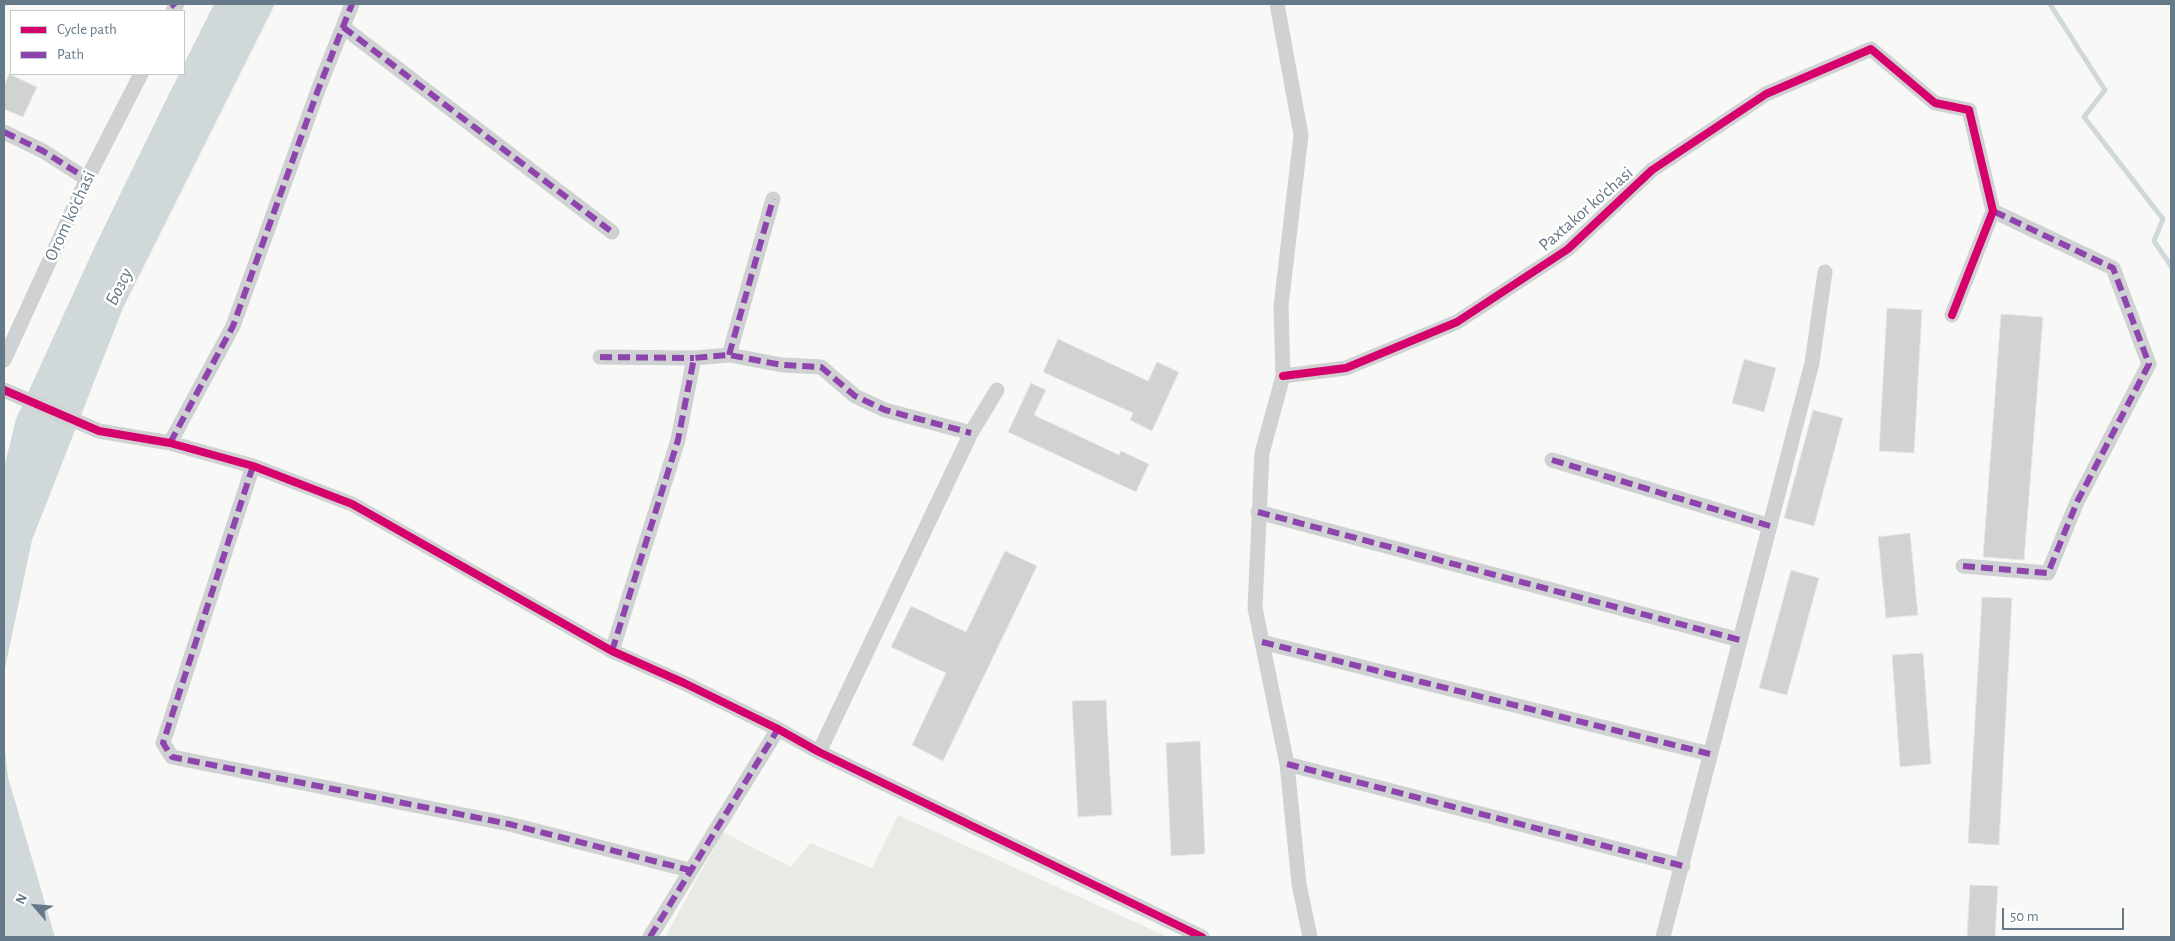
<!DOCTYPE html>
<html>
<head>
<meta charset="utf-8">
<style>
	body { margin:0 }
	#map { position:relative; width:2175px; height:941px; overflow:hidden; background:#f8f8f7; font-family:"Alegreya Sans",sans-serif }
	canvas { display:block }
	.frame { position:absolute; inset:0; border:5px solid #667988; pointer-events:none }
	.legend { position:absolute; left:10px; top:10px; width:175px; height:65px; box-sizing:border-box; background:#fff; border:1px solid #c2c9cf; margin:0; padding:6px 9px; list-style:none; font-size:15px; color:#667988 }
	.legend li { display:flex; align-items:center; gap:10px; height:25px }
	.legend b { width:25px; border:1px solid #c2c9cf }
	.north { position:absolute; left:10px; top:881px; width:50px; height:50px; -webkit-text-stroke:4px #fff; paint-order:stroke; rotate:297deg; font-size:14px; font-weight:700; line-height:20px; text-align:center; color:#667988 }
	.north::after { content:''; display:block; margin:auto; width:18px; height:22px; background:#667988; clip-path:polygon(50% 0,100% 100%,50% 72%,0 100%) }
	.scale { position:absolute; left:2002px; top:908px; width:122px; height:22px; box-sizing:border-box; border:2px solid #667988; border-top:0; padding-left:6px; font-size:15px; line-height:18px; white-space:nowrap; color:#667988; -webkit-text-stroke:4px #fff; paint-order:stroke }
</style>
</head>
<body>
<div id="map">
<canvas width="2175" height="941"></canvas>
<div class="frame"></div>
<ul class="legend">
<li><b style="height:6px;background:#d6006c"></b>Cycle path</li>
<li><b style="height:6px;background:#8e44ad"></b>Path</li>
</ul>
<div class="north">N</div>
<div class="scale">50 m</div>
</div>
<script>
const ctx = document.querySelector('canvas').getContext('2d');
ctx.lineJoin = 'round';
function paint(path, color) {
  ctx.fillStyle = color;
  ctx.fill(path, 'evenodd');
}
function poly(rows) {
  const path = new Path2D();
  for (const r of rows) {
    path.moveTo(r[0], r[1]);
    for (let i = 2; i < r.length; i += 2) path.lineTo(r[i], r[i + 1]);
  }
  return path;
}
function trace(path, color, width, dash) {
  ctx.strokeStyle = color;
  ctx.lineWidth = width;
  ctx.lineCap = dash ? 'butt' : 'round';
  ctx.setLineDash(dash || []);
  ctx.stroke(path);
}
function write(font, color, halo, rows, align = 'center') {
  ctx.font = font + ' "Alegreya Sans",sans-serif';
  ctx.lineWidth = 5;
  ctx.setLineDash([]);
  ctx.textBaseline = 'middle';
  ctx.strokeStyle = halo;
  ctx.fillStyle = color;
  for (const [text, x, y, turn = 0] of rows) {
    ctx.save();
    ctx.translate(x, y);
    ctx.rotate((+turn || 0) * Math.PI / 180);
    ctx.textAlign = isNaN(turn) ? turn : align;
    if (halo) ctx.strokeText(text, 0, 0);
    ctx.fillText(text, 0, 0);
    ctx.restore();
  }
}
paint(poly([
	[898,815,1168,937,665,937,723,832,791,867,810,843,872,868]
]), '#e8ebe5');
paint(poly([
	[214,4,275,4,123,308,32,540,4,673,4,468,16,419,96,244,166,100,179,74,184,74,184,64],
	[4,742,8,777,55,937,4,937]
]), '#d0d8da');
trace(poly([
	[2050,4,2105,90,2084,117,2163,219,2154,241,2171,266]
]), '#d0d8da', 5);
const building = poly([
	[9,74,37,87,23,117,4,109,4,86,9,74],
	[1887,308,1922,310,1914,453,1879,451,1887,308],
	[2001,314,2043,317,2024,560,1983,557,2001,314],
	[1058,339,1148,381,1157,362,1179,372,1152,431,1130,420,1133,413,1043,372,1058,339],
	[1744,359,1776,368,1764,412,1732,403,1744,359],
	[1031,383,1046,390,1034,415,1119,455,1121,451,1149,464,1136,492,1008,432,1031,383],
	[1813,410,1843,418,1814,526,1784,518,1813,410],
	[1910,533,1918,615,1886,618,1878,537,1910,533],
	[1005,551,1037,566,943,761,912,745,946,673,891,647,911,606,966,632,1005,551],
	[1791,570,1819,578,1787,695,1759,688,1791,570],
	[1982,597,2012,598,1999,845,1968,843,1982,597],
	[1923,653,1931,764,1900,767,1892,655,1923,653],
	[1106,700,1112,815,1078,817,1072,701,1106,700],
	[1200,741,1205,854,1171,856,1166,743,1200,741],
	[1970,885,1998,886,1995,937,1967,937,1970,885]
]);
paint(building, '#d1d3d3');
trace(building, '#e7e7e6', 1);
trace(poly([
	[1277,4,1301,135,1281,306,1283,376,1262,453,1255,608,1287,764,1299,884,1310,937],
	[173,11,177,4],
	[343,27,612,232],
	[4,132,43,151,87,179],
	[729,355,773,199],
	[600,357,694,358],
	[4,360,87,179,141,74],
	[1283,376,1346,368,1457,322,1568,249,1652,170,1766,94,1871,49,1935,103,1969,110,1993,211,1952,315],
	[4,390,99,431,170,443,253,466,352,504,612,651,684,683,778,729,819,752,1202,937],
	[170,443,233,326,318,90,352,4],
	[1552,460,1770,526],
	[253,466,163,743,172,757,509,824,689,870],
	[1258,512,1740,640],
	[1963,566,2048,573,2077,502,2149,364,2113,268,1993,211],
	[1262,642,1710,754],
	[612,651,678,440,694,358,729,355,782,365,821,367,855,396,885,410,971,433],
	[819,752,971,433,997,390],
	[1287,764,1683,866],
	[650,937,778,729],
	[1663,937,1812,363,1825,272]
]), '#cfd1d2', 15);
trace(poly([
	[172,4,175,7],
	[343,27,612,232],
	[4,132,43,151,87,179],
	[729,355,773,199],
	[600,357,694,358],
	[170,443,233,326,318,90,352,4],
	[1552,460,1770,526],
	[253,466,163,743,172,757,509,824,689,870],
	[1258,512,1740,640],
	[1963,566,2048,573,2077,502,2149,364,2113,268,1993,211],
	[1262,642,1710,754],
	[612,651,678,440,694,358,729,355,782,365,821,367,855,396,885,410,971,433],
	[1287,764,1683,866],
	[650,937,778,729]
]), '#8e44ad', 6, [12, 6]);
trace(poly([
	[1283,376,1346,368,1457,322,1568,249,1652,170,1766,94,1871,49,1935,103,1969,110,1993,211,1952,315],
	[4,390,99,431,170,443,253,466,352,504,612,651,684,683,778,729,819,752,1202,937]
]), '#d6006c', 8);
write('18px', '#667988', '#fff', [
	["Paxtakor ko'chasi",1586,209,-41],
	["Orom ko'chasi",70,216,-65]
]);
write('italic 19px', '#5e747c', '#fff', [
	["Бозсу",119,287,-64]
]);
</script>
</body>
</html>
